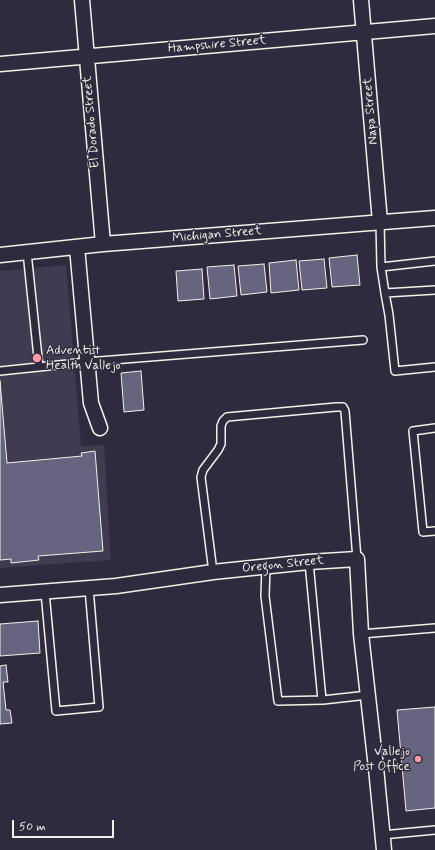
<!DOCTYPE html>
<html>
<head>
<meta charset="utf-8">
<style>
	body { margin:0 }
	#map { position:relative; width:435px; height:850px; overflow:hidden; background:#2f2a3d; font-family:Mynerve,sans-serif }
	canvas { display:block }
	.scale { position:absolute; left:12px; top:820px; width:102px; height:18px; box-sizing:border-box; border:2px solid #f4f1e8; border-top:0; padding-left:5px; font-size:12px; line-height:14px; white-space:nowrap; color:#f4f1e8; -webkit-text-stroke:3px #2f2a3d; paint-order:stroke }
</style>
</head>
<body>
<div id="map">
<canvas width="435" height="850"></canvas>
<div class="scale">50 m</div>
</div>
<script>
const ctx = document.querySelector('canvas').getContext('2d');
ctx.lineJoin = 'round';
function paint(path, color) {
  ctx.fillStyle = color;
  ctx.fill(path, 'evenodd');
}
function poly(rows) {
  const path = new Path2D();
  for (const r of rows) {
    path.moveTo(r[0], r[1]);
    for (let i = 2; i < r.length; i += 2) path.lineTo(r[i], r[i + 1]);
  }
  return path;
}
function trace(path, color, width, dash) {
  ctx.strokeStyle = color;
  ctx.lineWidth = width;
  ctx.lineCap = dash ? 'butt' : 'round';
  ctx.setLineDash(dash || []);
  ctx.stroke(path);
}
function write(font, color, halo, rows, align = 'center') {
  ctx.font = font + ' Mynerve,sans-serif';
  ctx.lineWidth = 3;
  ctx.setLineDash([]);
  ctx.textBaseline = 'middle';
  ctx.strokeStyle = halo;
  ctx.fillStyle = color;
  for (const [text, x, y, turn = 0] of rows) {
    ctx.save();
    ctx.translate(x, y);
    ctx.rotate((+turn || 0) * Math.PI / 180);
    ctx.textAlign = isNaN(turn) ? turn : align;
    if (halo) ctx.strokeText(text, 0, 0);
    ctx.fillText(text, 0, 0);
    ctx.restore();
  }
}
paint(poly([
	[66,265,81,446,104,445,111,560,0,568,0,271]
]), '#403b51');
const building = poly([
	[357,255,360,285,332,287,329,258,357,255],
	[324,259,327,288,302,290,299,261,324,259],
	[296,260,299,290,271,293,269,263,296,260],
	[264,264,267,292,241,295,238,266,264,264],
	[234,265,237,296,210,299,207,267,234,265],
	[202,269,204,299,178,301,176,271,202,269],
	[141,371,144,410,124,412,121,373,141,371],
	[0,381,7,463,82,456,81,453,95,451,103,551,38,556,39,560,11,563,11,559,0,560,0,381],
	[38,621,40,653,0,656,0,624,38,621],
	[6,665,8,682,3,682,6,710,10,710,12,723,0,724,0,666,6,665],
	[435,707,435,808,406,811,397,710,435,707]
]);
paint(building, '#67647f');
trace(building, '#f4f1e8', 1);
const service = poly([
	[380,222,381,267],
	[27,252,39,367],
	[435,290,385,293,389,315,395,371,435,367],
	[385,293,381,267,435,261],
	[0,371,87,362,363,340],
	[435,428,413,431,423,532,435,531],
	[309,562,322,700],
	[266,567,265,596,278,701,323,700,368,695],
	[213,572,201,477,203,470,218,450,221,444,221,426,223,421,227,417,336,407,343,407,345,411,357,559],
	[45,592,56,711,99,707,89,588],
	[361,634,435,628],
	[382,835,435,830]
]);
const minor = poly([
	[82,0,103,244],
	[361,0,380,222],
	[0,64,435,26],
	[77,247,91,403,100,428],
	[0,255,103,244,435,218],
	[0,595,116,586,213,572,309,562,357,559,361,634,376,768,384,850]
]);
trace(service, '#f4f1e8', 10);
trace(minor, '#f4f1e8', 17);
trace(service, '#2f2a3d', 7);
trace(minor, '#2f2a3d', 14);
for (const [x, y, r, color] of [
	[37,358,5,"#ff9aa2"],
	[418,759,4,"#ff9aa2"]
]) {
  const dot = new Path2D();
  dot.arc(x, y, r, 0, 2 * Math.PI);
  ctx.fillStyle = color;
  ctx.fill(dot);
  trace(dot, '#2f2a3d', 1.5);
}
write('13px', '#f4f1e8', '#2f2a3d', [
	["Hampshire Street",217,45,-5],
	["Napa Street",371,111,-95],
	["El Dorado Street",92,122,-95],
	["Michigan Street",217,235,-5],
	["Oregon Street",283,565,-6]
]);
write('13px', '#f4f1e8', '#2f2a3d', [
	["Adventist",46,351],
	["Health Vallejo",46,366],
	["Vallejo",410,752,"right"],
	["Post Office",410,767,"right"]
], 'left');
</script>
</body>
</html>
